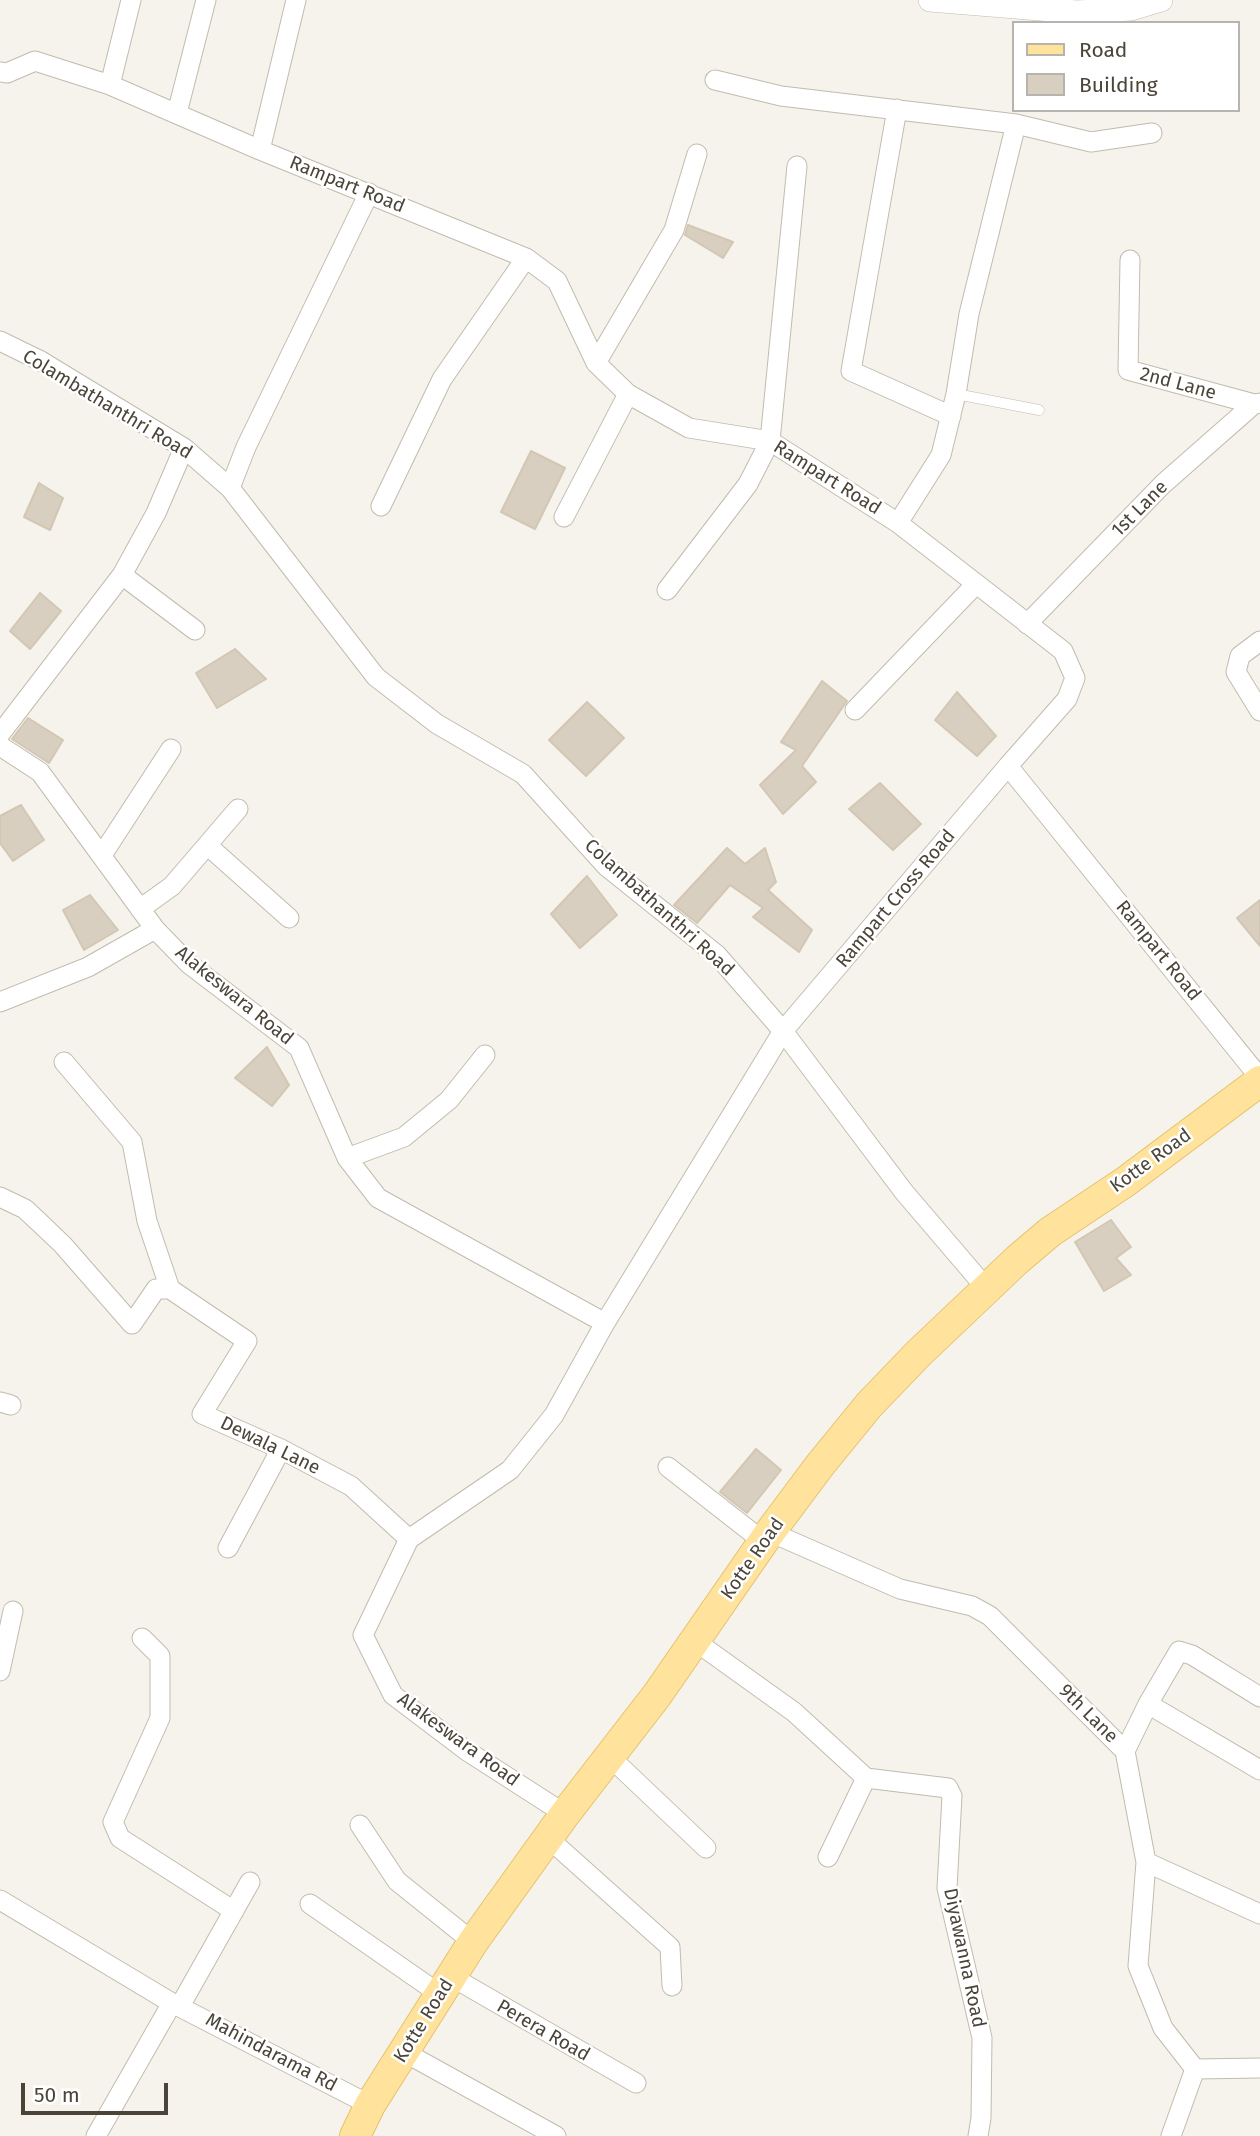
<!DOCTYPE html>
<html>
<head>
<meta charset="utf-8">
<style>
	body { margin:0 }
	#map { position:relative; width:1260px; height:2136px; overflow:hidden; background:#f6f3ec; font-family:"Fira Sans",sans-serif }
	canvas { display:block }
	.legend { position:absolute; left:1012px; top:21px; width:228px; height:91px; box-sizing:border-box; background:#fff; border:2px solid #b7b4b0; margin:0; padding:9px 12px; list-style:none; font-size:21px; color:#4b4439 }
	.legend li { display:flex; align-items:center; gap:14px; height:35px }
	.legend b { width:35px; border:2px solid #b7b4b0 }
	.scale { position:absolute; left:21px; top:2083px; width:147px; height:32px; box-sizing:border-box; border:4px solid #4b4439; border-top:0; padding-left:9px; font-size:21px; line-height:24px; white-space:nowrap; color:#4b4439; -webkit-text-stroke:5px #fff; paint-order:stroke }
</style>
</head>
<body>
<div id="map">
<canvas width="1260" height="2136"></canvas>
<ul class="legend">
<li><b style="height:9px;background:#ffe39c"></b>Road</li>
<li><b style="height:19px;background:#d8cfc1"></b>Building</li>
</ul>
<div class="scale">50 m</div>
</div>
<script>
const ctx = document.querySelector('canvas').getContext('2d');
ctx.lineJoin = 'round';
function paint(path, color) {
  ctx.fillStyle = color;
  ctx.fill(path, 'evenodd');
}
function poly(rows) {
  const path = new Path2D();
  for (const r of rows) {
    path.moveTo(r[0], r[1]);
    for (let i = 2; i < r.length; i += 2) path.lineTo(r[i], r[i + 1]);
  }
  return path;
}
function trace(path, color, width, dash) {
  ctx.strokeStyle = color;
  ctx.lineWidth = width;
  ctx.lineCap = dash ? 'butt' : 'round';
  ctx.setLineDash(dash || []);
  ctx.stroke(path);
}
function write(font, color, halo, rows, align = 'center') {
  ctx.font = font + ' "Fira Sans",sans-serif';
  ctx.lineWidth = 5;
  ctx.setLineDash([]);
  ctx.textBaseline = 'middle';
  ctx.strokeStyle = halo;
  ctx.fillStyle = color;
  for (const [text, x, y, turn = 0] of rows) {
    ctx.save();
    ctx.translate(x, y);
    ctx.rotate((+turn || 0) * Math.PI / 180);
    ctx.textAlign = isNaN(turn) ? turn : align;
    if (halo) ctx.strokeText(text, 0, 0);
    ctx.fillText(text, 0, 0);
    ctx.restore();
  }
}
const building = poly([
	[688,225,733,242,723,258,685,235,688,225],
	[531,451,565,468,535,529,501,512,531,451],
	[39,483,63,498,50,530,24,517,39,483],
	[40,593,61,611,30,649,10,631,40,593],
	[235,649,266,679,217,708,196,673,235,649],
	[822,681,847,701,802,766,816,782,783,814,760,785,796,750,781,742,822,681],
	[957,692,996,736,977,756,935,720,957,692],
	[587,702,624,738,586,776,549,740,587,702],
	[28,718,63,740,49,763,12,739,28,718],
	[880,783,921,824,893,850,849,809,880,783],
	[21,805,44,840,13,861,0,843,0,816,21,805],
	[727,848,745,864,765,848,776,882,768,890,812,930,799,952,753,917,763,908,730,885,697,923,674,905,727,848],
	[587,876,617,915,580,948,551,914,587,876],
	[90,895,118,930,84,950,63,910,90,895],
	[1260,900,1260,946,1237,918,1260,900],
	[267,1047,289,1085,272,1106,235,1078,267,1047],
	[1111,1220,1131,1247,1116,1258,1131,1275,1104,1291,1075,1242,1111,1220],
	[756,1449,781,1470,747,1513,720,1492,756,1449]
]);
paint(building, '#d8cfc1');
trace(building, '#d3c7b4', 2);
const service = poly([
	[956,394,1039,410]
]);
const minor = poly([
	[0,72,7,73,35,61,110,85,260,150,526,258,557,281,596,363,628,394,689,428,770,441,898,523,1063,651,1075,678,1067,699,1008,766,1260,1078],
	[715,80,781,96,1016,124,1091,142,1152,133],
	[110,85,131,0],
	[897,109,851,371,951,416],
	[177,113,206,0],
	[260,150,296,0],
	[1130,260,1128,370,1254,404],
	[0,341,41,361,184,448,230,488,376,677,437,724,523,774,606,866,717,955,783,1031,904,1192,986,1288],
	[596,363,674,230,697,154],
	[230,488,246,447,369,193],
	[381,506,442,379,526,258],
	[564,517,628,394],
	[898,523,941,455,956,394,969,314,1016,124],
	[122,575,195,630],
	[667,590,748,484,770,441,797,166],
	[1027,624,1163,484,1254,404,1260,403],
	[1260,641,1240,656,1236,672,1260,711],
	[855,710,975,585],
	[0,734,122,575,156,513,184,448],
	[0,746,40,772,155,929,189,964,299,1048,347,1158,378,1198,605,1323],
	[207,845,289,918],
	[102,855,171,749],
	[140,909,172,886,238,809],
	[0,1002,88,967,155,929],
	[64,1062,132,1142,147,1221,170,1289,247,1341,202,1414,281,1449,351,1486,409,1539],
	[347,1158,404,1137,449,1100,485,1055],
	[0,1197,25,1209,41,1224,63,1245,132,1324,156,1289,170,1289],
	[0,1402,11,1405],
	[668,1467,764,1542],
	[770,1532,900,1589,972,1606,990,1616,1125,1751,1146,1862,1138,1966,1163,2028,1195,2069,1171,2136],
	[228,1548,281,1449],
	[142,1638,160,1656,160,1718,113,1822,120,1838,234,1911],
	[695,1641,794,1712,866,1778,948,1788,952,1796,947,1888,982,2038,981,2118,978,2136],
	[0,1671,13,1611],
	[1148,1704,1260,1770],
	[1125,1751,1148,1704,1179,1651,1192,1655,1260,1697],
	[610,1757,706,1848],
	[565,1814,467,1751,393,1695,363,1635,409,1539,510,1470,554,1415,605,1323,783,1031,1008,766],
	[360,1825,397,1881,473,1942],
	[548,1838,670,1947,672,1986],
	[828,1857,866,1778],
	[1146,1862,1260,1914],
	[0,1900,172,2003,370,2105],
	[310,1904,441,1995],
	[452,1977,636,2083],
	[180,2006,250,1882],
	[404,2052,556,2136],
	[1195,2069,1260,2068],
	[96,2136,172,2003]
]);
const tertiary = poly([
	[930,0,1077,12,1131,9,1161,0]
]);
const primary = poly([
	[355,2136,370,2105,473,1942,565,1814,657,1695,770,1532,820,1465,869,1405,918,1354,1017,1260,1050,1232,1125,1182,1260,1081]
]);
trace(service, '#c2bbae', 11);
trace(minor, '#c2bbae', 21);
trace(tertiary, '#c2bbae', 24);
trace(primary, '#e6c16a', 32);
trace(service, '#fff', 10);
trace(minor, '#fff', 19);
trace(tertiary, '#fff', 23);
trace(primary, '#ffe39c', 30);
write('19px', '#4b4439', '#fff', [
	["Rampart Road",347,185,22],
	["2nd Lane",1178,384,15],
	["Colambathanthri Road",107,405,31],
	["Rampart Road",827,478,32],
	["1st Lane",1140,509,-45],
	["Rampart Cross Road",896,899,-50],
	["Colambathanthri Road",659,908,42],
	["Rampart Road",1158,951,51],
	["Alakeswara Road",234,996,39],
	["Kotte Road",1151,1161,-36],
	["Dewala Lane",270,1446,26],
	["Kotte Road",753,1559,-55],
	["9th Lane",1088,1714,45],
	["Alakeswara Road",458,1740,36],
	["Diyawanna Road",964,1958,78],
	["Kotte Road",424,2021,-58],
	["Perera Road",543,2031,30],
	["Mahindarama Rd",271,2053,28]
]);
</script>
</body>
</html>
